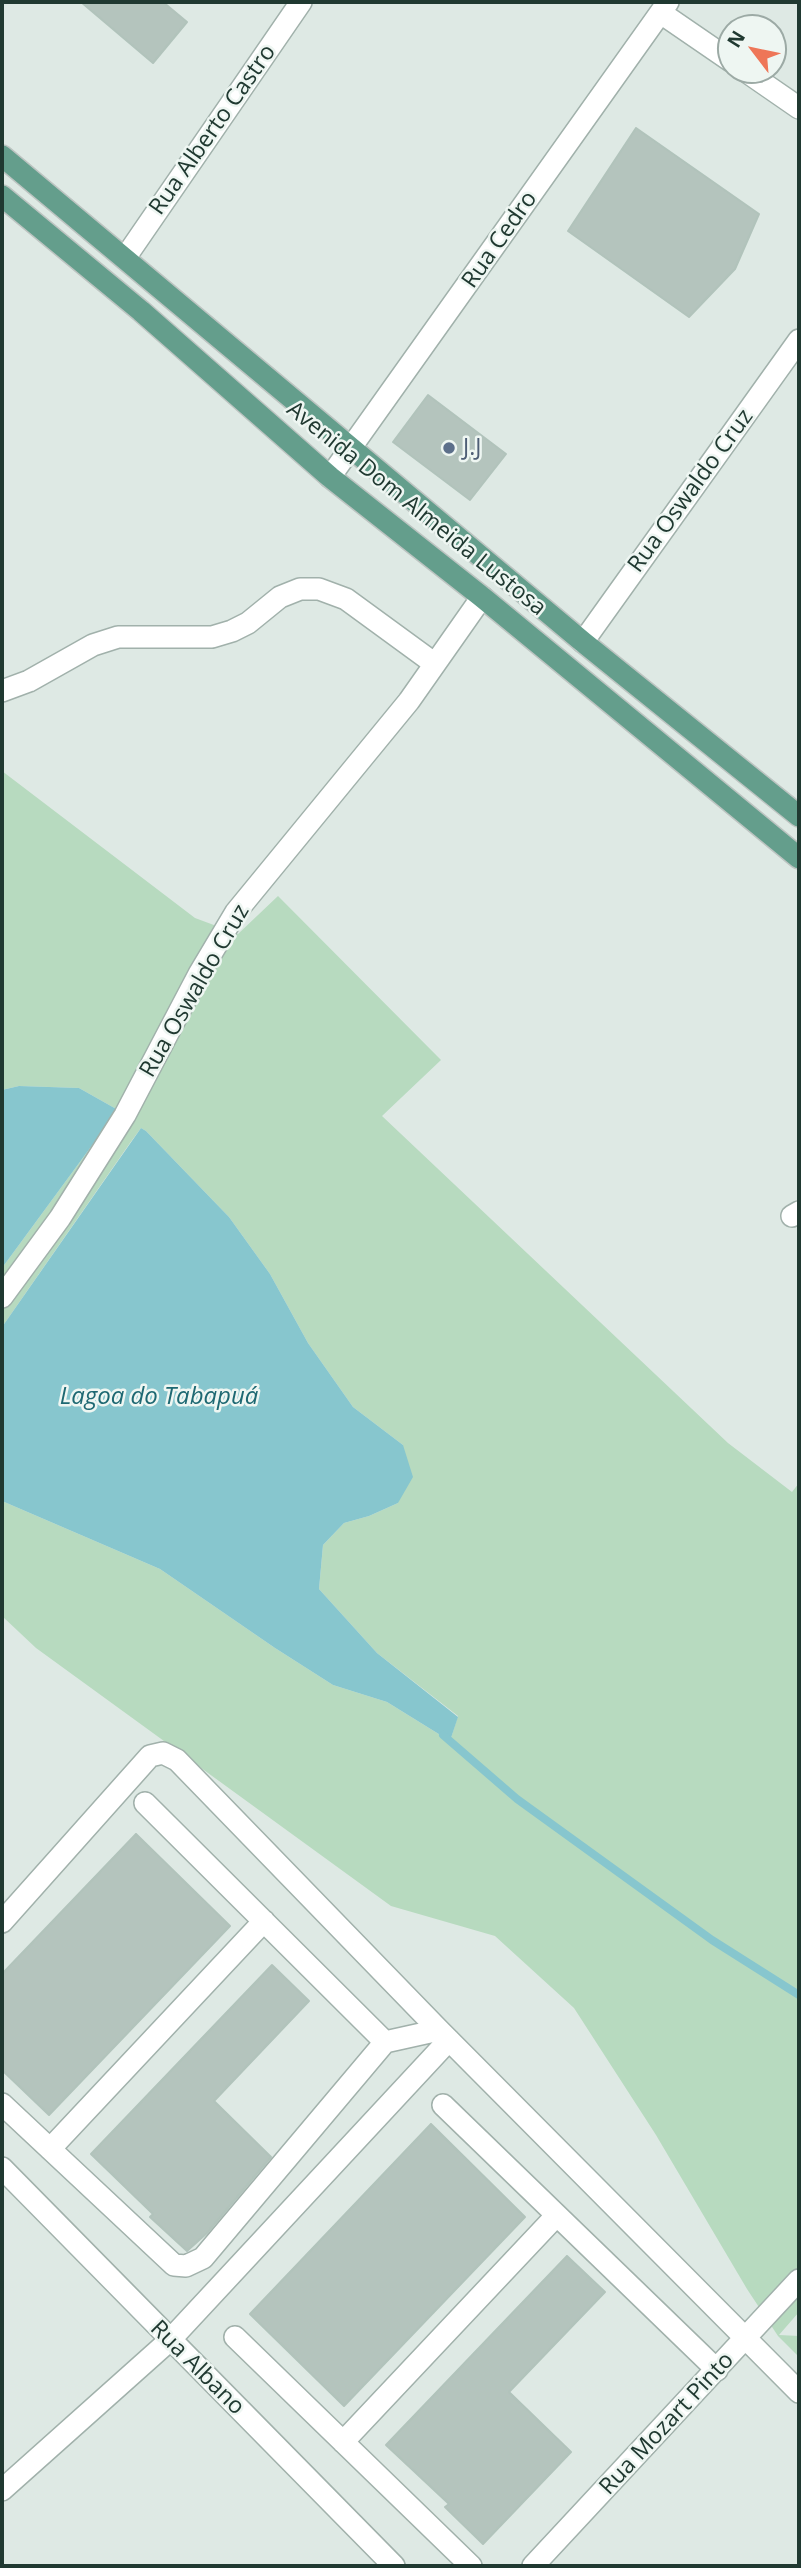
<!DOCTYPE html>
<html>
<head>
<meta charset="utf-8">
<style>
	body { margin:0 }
	#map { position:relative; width:801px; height:2568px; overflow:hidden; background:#dee9e4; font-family:"Open Sans",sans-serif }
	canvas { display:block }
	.frame { position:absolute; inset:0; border:4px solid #203931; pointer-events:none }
	.north { position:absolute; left:717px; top:14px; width:70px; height:70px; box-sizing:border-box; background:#eef6f2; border:2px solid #9caaa5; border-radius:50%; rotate:302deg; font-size:19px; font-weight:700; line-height:28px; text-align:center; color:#203931 }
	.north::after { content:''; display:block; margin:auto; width:24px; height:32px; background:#ee7658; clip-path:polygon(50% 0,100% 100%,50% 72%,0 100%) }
</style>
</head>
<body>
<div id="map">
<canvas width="801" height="2568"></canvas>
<div class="frame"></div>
<div class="north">N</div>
</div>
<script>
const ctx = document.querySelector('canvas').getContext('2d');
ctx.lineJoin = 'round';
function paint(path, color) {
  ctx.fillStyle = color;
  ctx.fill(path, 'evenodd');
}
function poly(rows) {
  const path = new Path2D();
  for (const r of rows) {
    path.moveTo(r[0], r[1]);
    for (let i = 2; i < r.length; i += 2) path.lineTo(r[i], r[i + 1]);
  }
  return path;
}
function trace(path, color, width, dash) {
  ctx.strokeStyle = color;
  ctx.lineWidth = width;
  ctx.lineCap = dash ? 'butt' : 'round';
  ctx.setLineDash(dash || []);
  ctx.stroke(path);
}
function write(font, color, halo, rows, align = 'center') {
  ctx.font = font + ' "Open Sans",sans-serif';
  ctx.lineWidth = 5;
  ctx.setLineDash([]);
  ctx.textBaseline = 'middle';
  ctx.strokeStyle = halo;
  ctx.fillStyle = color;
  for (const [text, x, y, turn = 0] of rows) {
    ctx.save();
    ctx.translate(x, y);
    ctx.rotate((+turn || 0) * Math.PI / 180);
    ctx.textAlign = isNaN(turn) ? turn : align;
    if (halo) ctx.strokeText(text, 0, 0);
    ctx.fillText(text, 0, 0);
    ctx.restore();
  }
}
paint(poly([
	[2,771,195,918,238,934,278,896,441,1060,382,1116,728,1443,792,1492,799,1483,799,2312,779,2335,799,2336,799,2357,778,2336,747,2289,656,2135,574,2008,495,1936,391,1906,36,1648,2,1616,2,1501,160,1569,275,1648,333,1685,387,1702,450,1741,458,1716,377,1653,319,1589,323,1545,344,1523,369,1516,398,1503,403,1445,353,1407,308,1343,270,1274,229,1217,146,1131,141,1128,130,1143,2,1327,2,1268,118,1110,79,1088,19,1086,2,1090]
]), '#b7dabf');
paint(poly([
	[19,1086,79,1088,118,1110,2,1268,2,1090],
	[141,1128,146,1131,229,1217,270,1274,308,1343,353,1407,403,1445,413,1477,398,1503,369,1516,344,1523,323,1545,319,1589,377,1653,458,1717,450,1741,387,1702,333,1685,275,1648,160,1569,2,1501,2,1327]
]), '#87c6ce');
trace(poly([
	[443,1735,517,1799,712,1940,799,1995]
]), '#87c6ce', 8);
const building = poly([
	[81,2,163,2,187,22,153,63,81,2],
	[636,128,759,214,735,269,689,317,568,231,636,128],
	[428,395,506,454,470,500,393,442,428,395],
	[136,1834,230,1926,49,2115,2,2070,2,1974,136,1834],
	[272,1965,309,2001,214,2101,271,2157,207,2233,187,2251,150,2217,153,2214,91,2154,272,1965],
	[431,2124,525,2217,344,2406,250,2314,431,2124],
	[567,2256,605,2292,509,2392,571,2452,483,2544,445,2507,449,2504,386,2445,567,2256]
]);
paint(building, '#b4c4bd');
trace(building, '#b1c3bb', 2);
const minor = poly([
	[661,13,731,61],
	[744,70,799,108],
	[125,258,301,2],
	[330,477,668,2],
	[583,642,799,340],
	[2,691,29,681,93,645,118,637,212,637,232,631,248,623,280,597,300,589,319,589,346,599,435,664],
	[792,1216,799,1212],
	[2,1297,60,1218,125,1115,199,974,236,912,409,701,482,597],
	[145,1803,385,2042,439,2030],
	[2,1922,150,1756,163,1753,177,1760,439,2030,799,2392],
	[2,2104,174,2265,186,2266,203,2258,385,2042],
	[443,2105,717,2370],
	[50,2149,264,1921],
	[2,2168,394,2566],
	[235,2337,471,2566],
	[343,2442,556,2216],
	[2,2490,170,2340,449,2040],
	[533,2566,799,2280]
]);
const major = poly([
	[2,156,583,642,799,816],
	[2,196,141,311,330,477,482,597,799,858]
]);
trace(minor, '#a1b1ab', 24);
trace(major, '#bcc4c1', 24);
trace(minor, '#fff', 21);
trace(major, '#649e8c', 21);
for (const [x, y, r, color] of [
	[449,448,7,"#5c6f8a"]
]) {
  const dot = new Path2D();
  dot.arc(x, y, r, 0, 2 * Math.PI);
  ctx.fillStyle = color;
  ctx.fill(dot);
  trace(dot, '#eef6f2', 2.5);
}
write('23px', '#203931', '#eef6f2', [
	["Rua Alberto Castro",213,130,-55],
	["Rua Cedro",500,240,-55],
	["Rua Oswaldo Cruz",691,491,-54],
	["Avenida Dom Almeida Lustosa",416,509,39],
	["Rua Oswaldo Cruz",195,991,-60],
	["Rua Albano",197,2368,45],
	["Rua Mozart Pinto",667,2424,-47]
]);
write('23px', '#4e5e75', '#eef6f2', [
	["J.J",463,448]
], 'left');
write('italic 24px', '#1d6872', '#eef6f2', [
	["Lagoa do Tabapuá",159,1397]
]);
</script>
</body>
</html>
